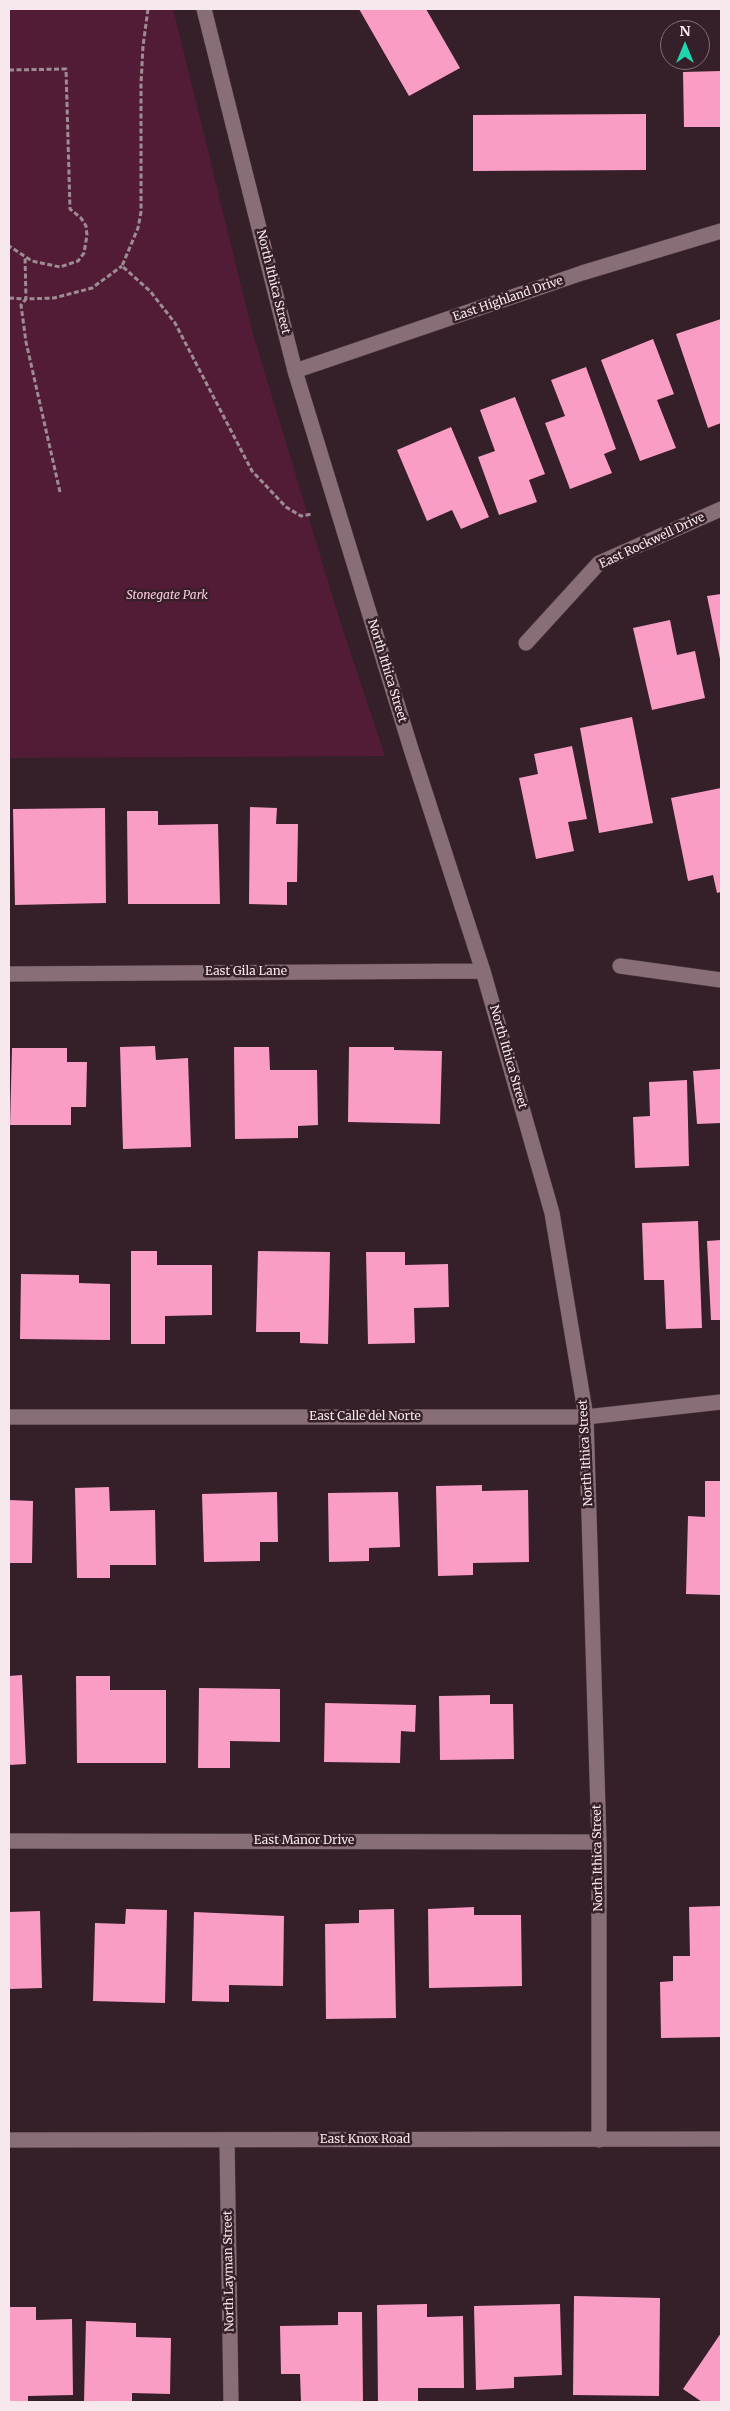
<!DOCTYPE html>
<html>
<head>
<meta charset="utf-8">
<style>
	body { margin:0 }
	#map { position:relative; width:730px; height:2411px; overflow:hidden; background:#351f28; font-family:Merriweather,serif }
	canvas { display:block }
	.frame { position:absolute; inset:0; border:10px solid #f7e8ed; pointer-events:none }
	.north { position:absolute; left:660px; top:20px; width:50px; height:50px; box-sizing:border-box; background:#351f28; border:1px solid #836f77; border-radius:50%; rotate:0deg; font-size:14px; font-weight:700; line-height:20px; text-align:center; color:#f7e8ed }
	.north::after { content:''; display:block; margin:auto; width:18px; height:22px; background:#21d5af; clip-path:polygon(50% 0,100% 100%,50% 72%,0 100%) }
</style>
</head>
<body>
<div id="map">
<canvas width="730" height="2411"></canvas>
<div class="frame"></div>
<div class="north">N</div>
</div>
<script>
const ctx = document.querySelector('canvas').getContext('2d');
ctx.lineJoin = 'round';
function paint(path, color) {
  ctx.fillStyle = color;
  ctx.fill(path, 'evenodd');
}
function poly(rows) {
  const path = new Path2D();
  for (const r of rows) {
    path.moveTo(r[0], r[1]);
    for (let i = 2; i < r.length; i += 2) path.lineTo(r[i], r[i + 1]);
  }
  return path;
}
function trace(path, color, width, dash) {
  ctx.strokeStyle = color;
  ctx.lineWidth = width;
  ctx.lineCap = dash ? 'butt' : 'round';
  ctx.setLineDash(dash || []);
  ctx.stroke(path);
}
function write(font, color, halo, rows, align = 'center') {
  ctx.font = font + ' Merriweather,serif';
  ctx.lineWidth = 5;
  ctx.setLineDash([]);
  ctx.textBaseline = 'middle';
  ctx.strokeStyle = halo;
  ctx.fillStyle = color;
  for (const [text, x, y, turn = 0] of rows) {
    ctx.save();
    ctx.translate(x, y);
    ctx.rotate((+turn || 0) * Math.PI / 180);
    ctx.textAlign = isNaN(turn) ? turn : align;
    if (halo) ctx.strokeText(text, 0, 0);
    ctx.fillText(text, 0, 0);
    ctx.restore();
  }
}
paint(poly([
	[9,9,173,9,253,334,340,621,385,756,9,758]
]), '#531c36');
paint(poly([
	[359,9,426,9,460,68,409,96],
	[721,71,721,127,684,127,683,72],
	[646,114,646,170,473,171,473,115],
	[721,319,721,423,708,428,676,334],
	[653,339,674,394,657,400,676,448,640,461,601,360],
	[586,367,616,449,604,454,612,473,570,489,545,423,565,416,551,380],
	[515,397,545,474,529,480,537,502,499,515,478,457,495,451,480,410],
	[451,427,489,517,461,529,452,510,427,521,397,450],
	[721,594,721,659,720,659,707,596],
	[670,620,677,655,695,651,705,698,652,710,633,628],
	[632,717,653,823,599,833,580,728],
	[572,746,587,819,568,822,574,851,536,859,519,778,538,774,534,754],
	[721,788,721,892,717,893,713,875,688,881,671,798],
	[250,807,277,808,276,824,298,824,297,882,287,882,287,905,249,904],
	[105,808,106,903,15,905,13,809],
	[127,811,158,811,158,825,218,824,220,904,128,904],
	[155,1046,156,1060,188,1058,191,1147,123,1149,120,1047],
	[234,1047,269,1047,270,1070,317,1070,318,1125,298,1126,298,1138,235,1139],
	[349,1047,394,1047,394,1050,442,1051,440,1124,348,1122],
	[12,1048,67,1048,67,1062,87,1062,86,1107,71,1107,71,1125,10,1125],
	[721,1069,721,1123,697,1124,693,1071],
	[687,1080,689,1166,635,1168,633,1117,650,1116,649,1082],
	[698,1221,702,1328,666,1329,664,1280,644,1280,642,1223],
	[721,1240,721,1320,711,1320,707,1241],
	[131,1251,157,1251,157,1265,212,1265,212,1315,165,1316,165,1344,131,1344],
	[258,1251,330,1252,328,1344,300,1343,300,1332,256,1332],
	[366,1252,405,1252,405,1265,448,1264,449,1307,414,1308,415,1343,368,1344],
	[21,1274,79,1275,79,1283,110,1284,110,1340,20,1339],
	[705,1481,721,1481,721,1595,686,1594,688,1516,705,1517],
	[482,1485,482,1491,528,1490,529,1562,473,1563,473,1575,438,1576,436,1486],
	[109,1487,110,1511,155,1510,156,1565,110,1565,110,1578,77,1578,75,1488],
	[277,1492,278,1542,260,1542,260,1561,204,1562,202,1494],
	[398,1492,400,1547,369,1548,369,1561,329,1562,328,1493],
	[9,1500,33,1501,32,1563,9,1563],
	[22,1675,26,1764,9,1765,9,1676],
	[76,1676,110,1676,110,1690,166,1690,166,1763,77,1763],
	[199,1688,280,1689,280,1742,230,1741,230,1768,198,1768],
	[490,1695,490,1704,513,1704,514,1759,440,1760,439,1696],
	[325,1703,416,1705,415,1732,401,1731,400,1763,324,1762],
	[721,1906,721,2037,661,2038,660,1982,673,1981,673,1956,690,1956,689,1907],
	[474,1907,474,1915,521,1915,522,1986,429,1988,428,1909],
	[126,1909,167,1910,165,2003,93,2001,95,1923,125,1924],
	[394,1909,396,2018,326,2019,325,1924,359,1923,359,1910],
	[40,1911,42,1988,9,1989,9,1912],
	[194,1912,284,1916,283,1986,229,1985,229,2002,192,2001],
	[574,2296,660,2298,659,2396,573,2395],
	[427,2304,427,2317,463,2316,464,2388,418,2388,418,2402,378,2402,377,2305],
	[560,2304,562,2375,514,2377,514,2388,476,2390,474,2306],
	[9,2307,36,2307,36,2320,72,2319,73,2395,28,2396,28,2402,9,2402],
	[338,2312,362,2312,363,2402,301,2402,300,2374,281,2374,280,2326,338,2325],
	[86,2321,136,2323,136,2337,171,2338,170,2394,132,2393,132,2402,84,2402],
	[721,2333,721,2402,702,2402,683,2389]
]), '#fa9dc4');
const minor = poly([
	[204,9,295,371,411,749,483,971,552,1213,586,1417,599,1842,599,2140],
	[295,371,582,273,721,231],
	[526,643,599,563,721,509],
	[620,966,721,980],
	[9,974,483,971],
	[9,1417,586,1417,721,1402],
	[9,1841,599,1842],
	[9,2140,721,2139],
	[227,2140,231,2402]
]);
trace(minor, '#503e46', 16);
trace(poly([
	[148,9,143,46,141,84,141,212,138,228,122,266,150,291,175,323,252,471,286,507,301,516,312,514],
	[9,70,66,69,70,209,81,218,86,226,87,235,84,253,78,261,60,267,32,261,9,246],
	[9,298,26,299,25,256],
	[60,492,26,342,21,305,26,299,54,298,92,288,122,266]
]), '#9e8c93', 3, [5, 2.5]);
trace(minor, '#886e77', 15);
write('12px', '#f7e8ed', '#351f28', [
	["North Ithica Street",273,282,76],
	["East Highland Drive",508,299,-19],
	["East Rockwell Drive",652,541,-25],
	["North Ithica Street",387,671,73],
	["East Gila Lane",246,972],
	["North Ithica Street",508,1057,74],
	["East Calle del Norte",365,1417],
	["North Ithica Street",586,1453,-93],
	["East Manor Drive",304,1841],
	["North Ithica Street",598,1858,-91],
	["East Knox Road",365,2140],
	["North Layman Street",229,2271,-91]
]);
write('italic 12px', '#fac9dc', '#351f28', [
	["Stonegate Park",167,596]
]);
</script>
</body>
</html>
